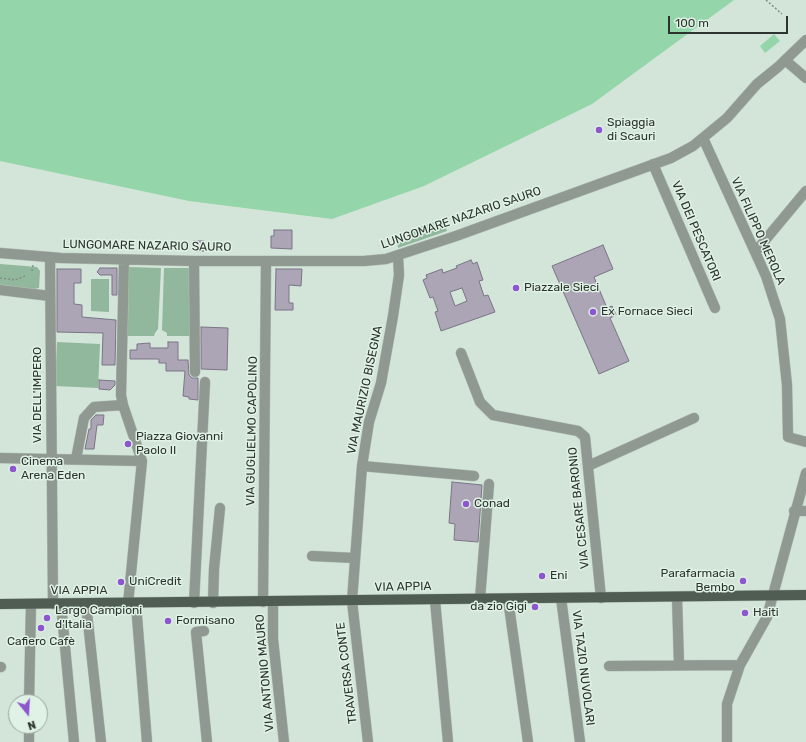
<!DOCTYPE html>
<html>
<head>
<meta charset="utf-8">
<style>
	body { margin:0 }
	#map { position:relative; width:806px; height:742px; overflow:hidden; background:#d3e5d8; font-family:Rubik,sans-serif }
	canvas { display:block }
	.north { position:absolute; left:8px; top:694px; width:40px; height:40px; box-sizing:border-box; background:#e0f2e5; border:1px solid #98a69c; border-radius:50%; rotate:162deg; font-size:11px; font-weight:700; line-height:16px; text-align:center; color:#2d342f }
	.north::after { content:''; display:block; margin:auto; width:14px; height:18px; background:#8d56ce; clip-path:polygon(50% 0,100% 100%,50% 72%,0 100%) }
	.scale { position:absolute; left:668px; top:16px; width:120px; height:18px; box-sizing:border-box; border:2px solid #2d342f; border-top:0; padding-left:5px; font-size:12px; line-height:14px; white-space:nowrap; color:#2d342f; -webkit-text-stroke:3px #e0f2e5; paint-order:stroke }
</style>
</head>
<body>
<div id="map">
<canvas width="806" height="742"></canvas>
<div class="north">N</div>
<div class="scale">100 m</div>
</div>
<script>
const ctx = document.querySelector('canvas').getContext('2d');
ctx.lineJoin = 'round';
function paint(path, color) {
  ctx.fillStyle = color;
  ctx.fill(path, 'evenodd');
}
function poly(rows) {
  const path = new Path2D();
  for (const r of rows) {
    path.moveTo(r[0], r[1]);
    for (let i = 2; i < r.length; i += 2) path.lineTo(r[i], r[i + 1]);
  }
  return path;
}
function trace(path, color, width, dash) {
  ctx.strokeStyle = color;
  ctx.lineWidth = width;
  ctx.lineCap = dash ? 'butt' : 'round';
  ctx.setLineDash(dash || []);
  ctx.stroke(path);
}
function write(font, color, halo, rows, align = 'center') {
  ctx.font = font + ' Rubik,sans-serif';
  ctx.lineWidth = 3;
  ctx.setLineDash([]);
  ctx.textBaseline = 'middle';
  ctx.strokeStyle = halo;
  ctx.fillStyle = color;
  for (const [text, x, y, turn = 0] of rows) {
    ctx.save();
    ctx.translate(x, y);
    ctx.rotate((+turn || 0) * Math.PI / 180);
    ctx.textAlign = isNaN(turn) ? turn : align;
    if (halo) ctx.strokeText(text, 0, 0);
    ctx.fillText(text, 0, 0);
    ctx.restore();
  }
}
paint(poly([
	[443,219,447,231,398,248,397,235],
	[0,264,37,267,40,271,39,288,34,289,0,285],
	[128,267,161,268,158,329,155,333,154,336,126,336],
	[164,268,192,268,193,336,167,336,167,333,162,330],
	[91,279,109,279,109,312,91,311],
	[57,342,100,344,98,388,55,386]
]), '#91b89d');
paint(poly([
	[0,0,734,0,592,104,424,186,332,219,189,201,0,161],
	[774,34,780,41,765,53,760,46]
]), '#94d5a9');
const building = poly([
	[274,230,292,230,292,249,271,248,271,236,274,236,274,230],
	[194,241,204,241,204,251,194,251,194,241],
	[603,245,613,269,594,277,607,308,612,306,616,315,610,318,629,361,599,374,552,266,603,245],
	[471,260,473,264,477,262,483,280,479,281,484,296,488,295,495,312,441,331,435,312,438,311,433,297,430,298,423,280,427,278,426,275,442,269,443,273,457,268,456,266,471,260],
	[462,288,467,301,455,306,450,292,462,288],
	[100,268,117,268,117,295,112,295,112,275,100,275,97,272,100,268],
	[57,269,81,269,81,283,74,283,74,304,82,305,82,317,116,320,115,365,102,365,103,333,57,332,57,269],
	[276,269,302,269,301,286,289,285,289,303,293,303,293,310,275,310,276,269],
	[201,327,228,328,227,370,201,369,201,327],
	[168,342,178,342,178,360,188,360,189,375,192,378,198,378,198,400,189,399,189,397,183,396,185,371,166,371,166,363,159,363,159,359,130,359,130,350,137,350,137,344,150,343,150,348,168,348,168,342],
	[99,380,115,381,115,385,110,390,99,389,99,380],
	[96,415,104,415,103,425,97,425,94,449,85,449,89,429,91,429,91,420,96,415],
	[452,482,482,485,478,542,454,540,455,524,449,523,452,482]
]);
paint(building, '#aba5b6');
trace(building, '#7a7485', 1);
const minor = poly([
	[785,60,806,78],
	[703,138,766,276,780,319,787,385,788,437,806,442],
	[653,164,715,308],
	[756,251,806,191],
	[0,253,61,258,194,261,364,261,386,259,456,236,671,158,693,146,727,118,757,84,778,67,806,40],
	[50,257,53,604],
	[124,260,121,395,123,405,142,461,128,604],
	[194,261,195,372],
	[0,290,50,296],
	[461,353,480,402,493,415,578,431,585,437,601,598],
	[0,458,142,461],
	[76,459,84,418,94,407,123,405],
	[362,466,474,476],
	[588,466,694,418],
	[794,511,806,511],
	[312,556,355,558],
	[677,597,679,665],
	[561,598,580,742],
	[480,599,489,484],
	[508,599,528,742],
	[435,600,448,742],
	[263,602,266,261],
	[273,602,273,639,284,742],
	[194,603,205,382],
	[213,603,214,569,220,508],
	[61,604,74,742],
	[86,604,101,742],
	[136,604,147,742],
	[204,631,196,632,207,742],
	[609,666,740,665],
	[0,667,1,667],
	[29,702,31,604],
	[29,742,29,726],
	[368,742,352,601,362,466,369,422,381,383,393,316,399,275,398,256],
	[727,742,727,704,740,665,767,617,806,473]
]);
const major = poly([
	[0,604,806,595]
]);
trace(minor, '#b2c2b6', 11);
trace(major, '#b2c2b6', 11);
trace(poly([
	[766,0,782,14],
	[32,271,33,265],
	[0,278,15,280,25,276]
]), '#828f86', 1.5, [2, 2]);
trace(minor, '#909892', 10);
trace(major, '#4f5d53', 10);
for (const [x, y, r, color] of [
	[599,130,4,"#8d56ce"],
	[516,288,4,"#8d56ce"],
	[593,312,4,"#8d56ce"],
	[128,444,4,"#8d56ce"],
	[13,469,4,"#8d56ce"],
	[466,504,4,"#8d56ce"],
	[542,576,4,"#8d56ce"],
	[743,581,4,"#8d56ce"],
	[121,582,4,"#8d56ce"],
	[535,607,4,"#8d56ce"],
	[745,613,4,"#8d56ce"],
	[47,618,4,"#8d56ce"],
	[168,621,4,"#8d56ce"],
	[41,628,4,"#8d56ce"]
]) {
  const dot = new Path2D();
  dot.arc(x, y, r, 0, 2 * Math.PI);
  ctx.fillStyle = color;
  ctx.fill(dot);
  trace(dot, '#e0f2e5', 1.5);
}
write('12px', '#2d342f', '#e0f2e5', [
	["Spiaggia",607,123],
	["di Scauri",607,137],
	["Piazzale Sieci",524,288],
	["Ex Fornace Sieci",601,312],
	["Piazza Giovanni",136,437],
	["Paolo II",136,451],
	["Cinema",21,462],
	["Arena Eden",21,476],
	["Conad",474,504],
	["Parafarmacia",735,574,"right"],
	["Bembo",735,588,"right"],
	["Eni",550,576],
	["UniCredit",129,582],
	["da zio Gigi",527,607,"right"],
	["Largo Campioni",55,611],
	["d'Italia",55,625],
	["Haiti",753,613],
	["Formisano",176,621],
	["Cafiero Cafè",41,642,"center"]
], 'left');
write('12px', '#2d342f', '#e0f2e5', [
	["LUNGOMARE NAZARIO SAURO",461,218,-19],
	["VIA DEI PESCATORI",696,231,67],
	["VIA FILIPPO MEROLA",758,231,66],
	["LUNGOMARE NAZARIO SAURO",147,246,1],
	["VIA MAURIZIO BISEGNA",365,390,-78],
	["VIA DELL'IMPERO",38,395,-90],
	["VIA GUGLIELMO CAPOLINO",252,431,-89],
	["VIA CESARE BARONIO",579,508,-96],
	["VIA APPIA",403,587,-1],
	["VIA APPIA",79,591],
	["VIA TAZIO NUVOLARI",583,668,83],
	["VIA ANTONIO MAURO",265,673,-95],
	["TRAVERSA CONTE",347,673,-97]
]);
</script>
</body>
</html>
